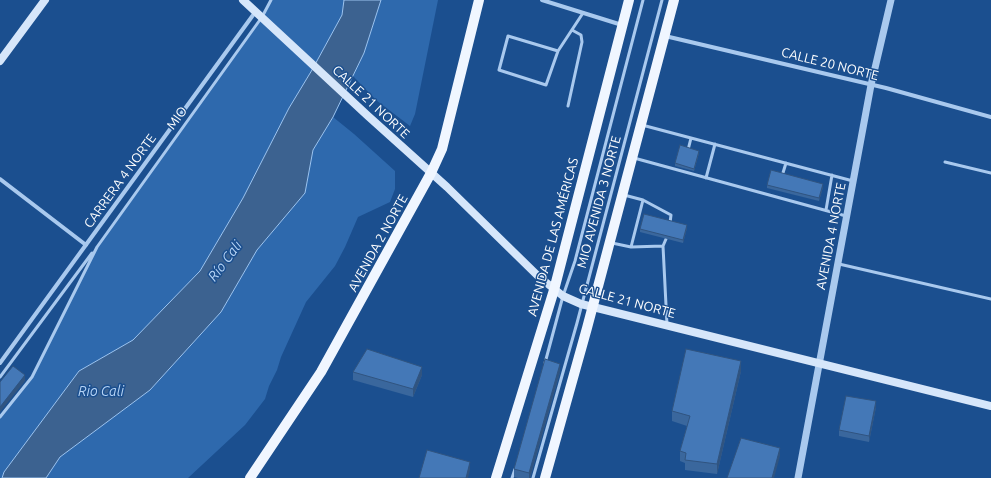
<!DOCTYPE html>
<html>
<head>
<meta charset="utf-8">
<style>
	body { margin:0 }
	canvas { display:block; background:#1b4f8f }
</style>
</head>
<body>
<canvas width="991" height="478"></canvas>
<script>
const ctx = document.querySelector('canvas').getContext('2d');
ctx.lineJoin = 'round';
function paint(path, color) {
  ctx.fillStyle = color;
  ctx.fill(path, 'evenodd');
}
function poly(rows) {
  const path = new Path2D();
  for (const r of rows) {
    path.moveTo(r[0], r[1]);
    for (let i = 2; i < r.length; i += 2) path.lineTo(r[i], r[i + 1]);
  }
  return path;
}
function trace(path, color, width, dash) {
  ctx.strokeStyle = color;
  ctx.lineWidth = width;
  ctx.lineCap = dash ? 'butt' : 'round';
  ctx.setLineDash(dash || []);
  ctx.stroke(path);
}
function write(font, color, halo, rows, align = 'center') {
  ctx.font = font + ' Ubuntu,sans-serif';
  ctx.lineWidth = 3;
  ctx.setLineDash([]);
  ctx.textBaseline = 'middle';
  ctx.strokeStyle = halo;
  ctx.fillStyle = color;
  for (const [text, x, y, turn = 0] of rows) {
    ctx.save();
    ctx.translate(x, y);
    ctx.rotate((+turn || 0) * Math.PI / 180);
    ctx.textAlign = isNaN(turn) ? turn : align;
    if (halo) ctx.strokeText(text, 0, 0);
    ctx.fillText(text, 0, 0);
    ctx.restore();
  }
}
paint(poly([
	[271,0,344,0,342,15,312,70,289,108,243,198,200,271,133,340,79,371,4,472,2,478,0,478,0,417,32,377,97,247,262,17],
	[381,0,438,0,415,114,410,126,376,100,353,76,364,53],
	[333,117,354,134,395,171,395,189,390,202,358,217,345,247,335,266,306,302,281,357,277,370,269,386,265,399,245,425,188,478,46,478,60,457,150,390,221,312,257,250,305,193,313,150]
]), '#2e69ad');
const water = poly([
	[344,0,381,0,364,53,333,117,313,150,305,193,257,250,221,312,150,390,60,457,46,478,2,478,4,472,79,371,133,340,200,271,243,198,289,108,312,70,342,15,344,0]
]);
paint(water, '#3c6290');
trace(water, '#9cc4f0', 1);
trace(poly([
	[558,51,508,36,499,70,546,85,558,51,583,13],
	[568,106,582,42,581,35,572,30],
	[642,125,853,181],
	[688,150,691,138],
	[634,158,846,216],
	[945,162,991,173],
	[782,176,786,163],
	[706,178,715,144],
	[624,195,643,200,671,215,670,223],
	[826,210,832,175],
	[612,243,631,247,663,246,666,239],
	[663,246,667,325],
	[631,247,643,200],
	[839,264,991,299],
	[545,363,563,296,575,261,643,0],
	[0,377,92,253],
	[0,417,32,377,97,247,262,17,271,0],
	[512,478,515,469],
	[533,478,577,323,662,0]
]), '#a9c9ee', 3);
trace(poly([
	[542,0,622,25],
	[665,36,886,88,991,117],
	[0,179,86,245],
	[0,363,256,11]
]), '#a9c9ee', 4);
trace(poly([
	[798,478,871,85,891,0]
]), '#a9c9ee', 7);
trace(poly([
	[243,0,368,116,447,187,538,276,563,296,581,304,991,406],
	[0,61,45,0]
]), '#d6e6fa', 8);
trace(poly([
	[250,478,321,372,431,173,442,149,479,0],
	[496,478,554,290,629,0],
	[545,478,587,328,674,0]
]), '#f0f6ff', 10);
paint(poly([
	[699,153,694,171,675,166,675,163],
	[767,185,823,187,819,201,767,188],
	[687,228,683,243,640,232,640,229],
	[741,371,717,474,685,470,685,463,680,461,680,451,687,426,672,421,672,411],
	[353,372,422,375,413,397,353,380],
	[560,372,530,478,518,478,514,477,514,469],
	[876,407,869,442,839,436,839,430]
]), '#3a679d');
paint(poly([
	[699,151,699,153,694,171,694,169],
	[823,184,823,187,819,201,819,198],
	[687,225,687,228,683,243,683,240],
	[741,361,741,371,717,474,717,464],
	[560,364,560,372,530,478,529,478,529,473],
	[422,367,422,375,413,397,413,389],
	[25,375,25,381,0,412,0,407],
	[876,401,876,407,869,442,869,436],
	[780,448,780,456,774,478,772,478],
	[470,462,470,470,468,478,466,478]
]), '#305480');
const building = poly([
	[680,145,699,151,694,169,675,163,680,145],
	[771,170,823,184,819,198,767,185,771,170],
	[644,214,687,225,683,240,640,229,644,214],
	[367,349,422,367,413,389,353,372,367,349],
	[686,349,741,361,717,464,685,460,686,453,680,451,690,416,672,411,686,349],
	[545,359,560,364,529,473,514,469,545,359],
	[13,366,25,375,0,407,0,382,13,366],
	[846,396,876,401,869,436,839,430,846,396],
	[741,438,780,448,772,478,727,478,741,438],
	[427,450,470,462,466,478,419,478,427,450]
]);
paint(building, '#4478b7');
trace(building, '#305480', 1);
write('13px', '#fff', '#1b4f8f', [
	["CALLE 20 NORTE",830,64,14],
	["CALLE 21 NORTE",371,102,43],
	["MIO",177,118,-54],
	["CARRERA 4 NORTE",120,181,-54],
	["MIO AVENIDA 3 NORTE",599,202,-75],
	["AVENIDA 4 NORTE",831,236,-79],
	["AVENIDA DE LAS AMÉRICAS",553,237,-75],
	["AVENIDA 2 NORTE",378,243,-61],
	["CALLE 21 NORTE",627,301,15]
]);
write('italic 14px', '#b5d3f5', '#1b4f8f', [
	["Río Cali",225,261,-53],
	["Rio Cali",101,391]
]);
</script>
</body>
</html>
